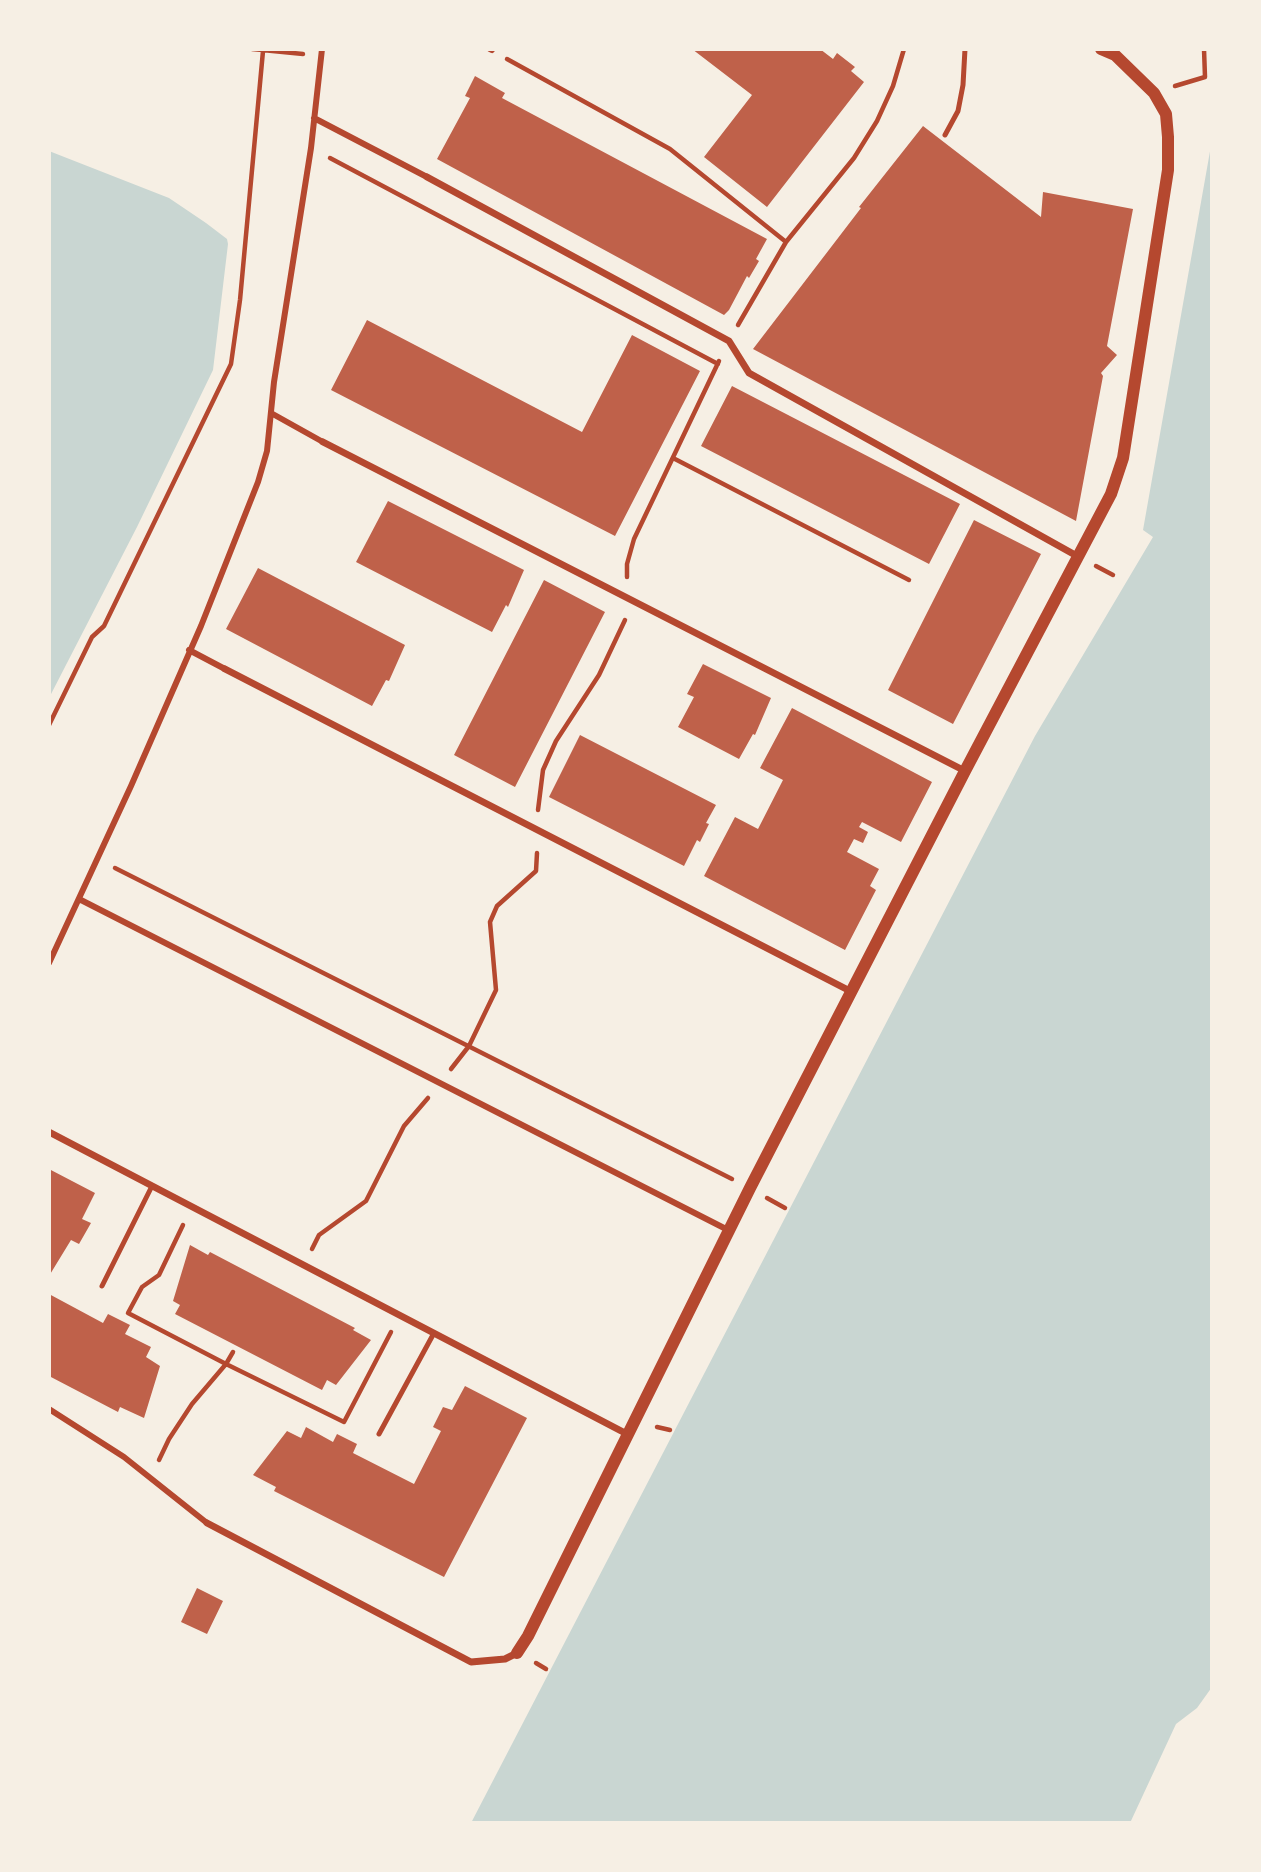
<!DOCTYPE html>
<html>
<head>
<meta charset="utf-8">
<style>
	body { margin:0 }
	#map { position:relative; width:1261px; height:1872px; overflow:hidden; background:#f6efe4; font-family:Cabin,sans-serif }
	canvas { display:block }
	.frame { position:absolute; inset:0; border:51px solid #f6efe4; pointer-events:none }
</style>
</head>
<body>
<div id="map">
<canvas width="1261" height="1872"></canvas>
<div class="frame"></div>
</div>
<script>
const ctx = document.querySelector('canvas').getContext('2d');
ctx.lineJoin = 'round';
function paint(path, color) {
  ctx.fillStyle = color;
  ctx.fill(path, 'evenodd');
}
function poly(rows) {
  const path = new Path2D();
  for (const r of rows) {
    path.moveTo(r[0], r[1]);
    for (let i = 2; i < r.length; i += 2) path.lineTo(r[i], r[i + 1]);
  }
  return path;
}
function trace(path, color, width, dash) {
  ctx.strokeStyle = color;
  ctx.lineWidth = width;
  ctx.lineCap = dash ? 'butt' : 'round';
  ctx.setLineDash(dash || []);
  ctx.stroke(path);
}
paint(poly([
	[1212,140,1212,1687,1197,1708,1176,1724,1130,1823,471,1823,1035,736,1153,537,1143,530],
	[49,151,169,198,206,223,227,239,228,244,213,370,137,527,49,698]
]), '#c9d6d2');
paint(poly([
	[692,49,820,49,833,59,837,53,855,67,851,71,864,82,767,207,704,157,752,95],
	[475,76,505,93,502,98,767,239,756,259,759,261,749,278,747,276,729,310,724,315,437,159,470,98,465,96],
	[923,126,1041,217,1043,192,1133,209,1107,346,1117,355,1101,373,1103,376,1076,521,753,349,861,208,859,207],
	[367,320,582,432,632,335,700,371,615,536,331,390],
	[732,386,960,504,929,564,701,446],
	[388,501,524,570,508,607,506,605,492,632,356,562],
	[974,520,1041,554,953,724,888,690],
	[258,568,405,645,389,681,386,680,372,706,226,629],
	[544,580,605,612,515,787,454,755],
	[703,664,771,698,755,735,753,734,739,759,678,727,694,697,687,694],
	[792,708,932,782,901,842,862,822,859,827,868,832,863,843,854,839,847,852,879,869,870,886,876,890,845,950,704,876,735,817,758,829,783,780,760,768],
	[580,735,716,805,706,823,709,824,700,842,697,840,684,866,549,797],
	[49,1169,95,1193,82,1219,91,1223,79,1244,71,1240,49,1276],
	[190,1245,208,1255,210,1252,355,1328,353,1330,371,1340,336,1385,327,1380,322,1390,175,1314,180,1305,173,1301],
	[49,1294,103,1323,108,1314,130,1325,125,1334,151,1347,146,1357,160,1366,144,1418,120,1407,118,1412,49,1376],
	[465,1386,527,1418,444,1577,274,1491,276,1487,253,1475,287,1431,301,1438,306,1427,333,1442,337,1434,357,1444,353,1453,414,1484,441,1431,433,1427,443,1407,452,1410],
	[197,1588,223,1601,207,1634,181,1622]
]), '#bf614a');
trace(poly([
	[252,49,303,54],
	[507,59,670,149,786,242],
	[1175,86,1205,77,1204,49],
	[330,158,718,364],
	[738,325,786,242,854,158,877,121,893,86,904,49],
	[673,458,909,580],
	[1096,566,1113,575],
	[627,577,627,564,634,539,719,361],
	[49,725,92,637,104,626,231,364,240,300,263,51],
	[538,810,543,770,556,741,599,675,625,620],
	[115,868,732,1179],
	[451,1069,469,1046,496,990,490,922,497,906,536,871,537,853],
	[767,1198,785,1208],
	[183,1225,159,1275,142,1287,128,1313,226,1364,344,1422,391,1332],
	[312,1249,319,1235,366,1201,404,1126,428,1098],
	[657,1427,670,1430],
	[159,1460,169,1439,192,1404,226,1364,233,1352],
	[536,1663,546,1669]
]), '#b5482f', 4.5);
trace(poly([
	[945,135,958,111,963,85,965,49],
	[102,1286,152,1186],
	[379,1434,434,1333]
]), '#b5482f', 5);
trace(poly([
	[490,49,492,50],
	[314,118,427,177],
	[271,413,323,442],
	[189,650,225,669],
	[79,899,728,1230],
	[49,963,131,786,201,626,258,482,267,451,274,382,311,148,322,49],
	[49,1409,124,1457,207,1523]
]), '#b5482f', 6);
trace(poly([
	[427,177,729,341,749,373,1077,556],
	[323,442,965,771],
	[225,669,852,992],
	[49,1132,627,1434],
	[207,1523,471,1662,505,1659,517,1653]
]), '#b5482f', 7);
trace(poly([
	[517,1653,528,1636,750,1188,965,771,1111,494,1123,458,1168,170,1168,137,1166,114,1154,93,1115,55,1101,49]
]), '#b5482f', 12);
</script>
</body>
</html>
